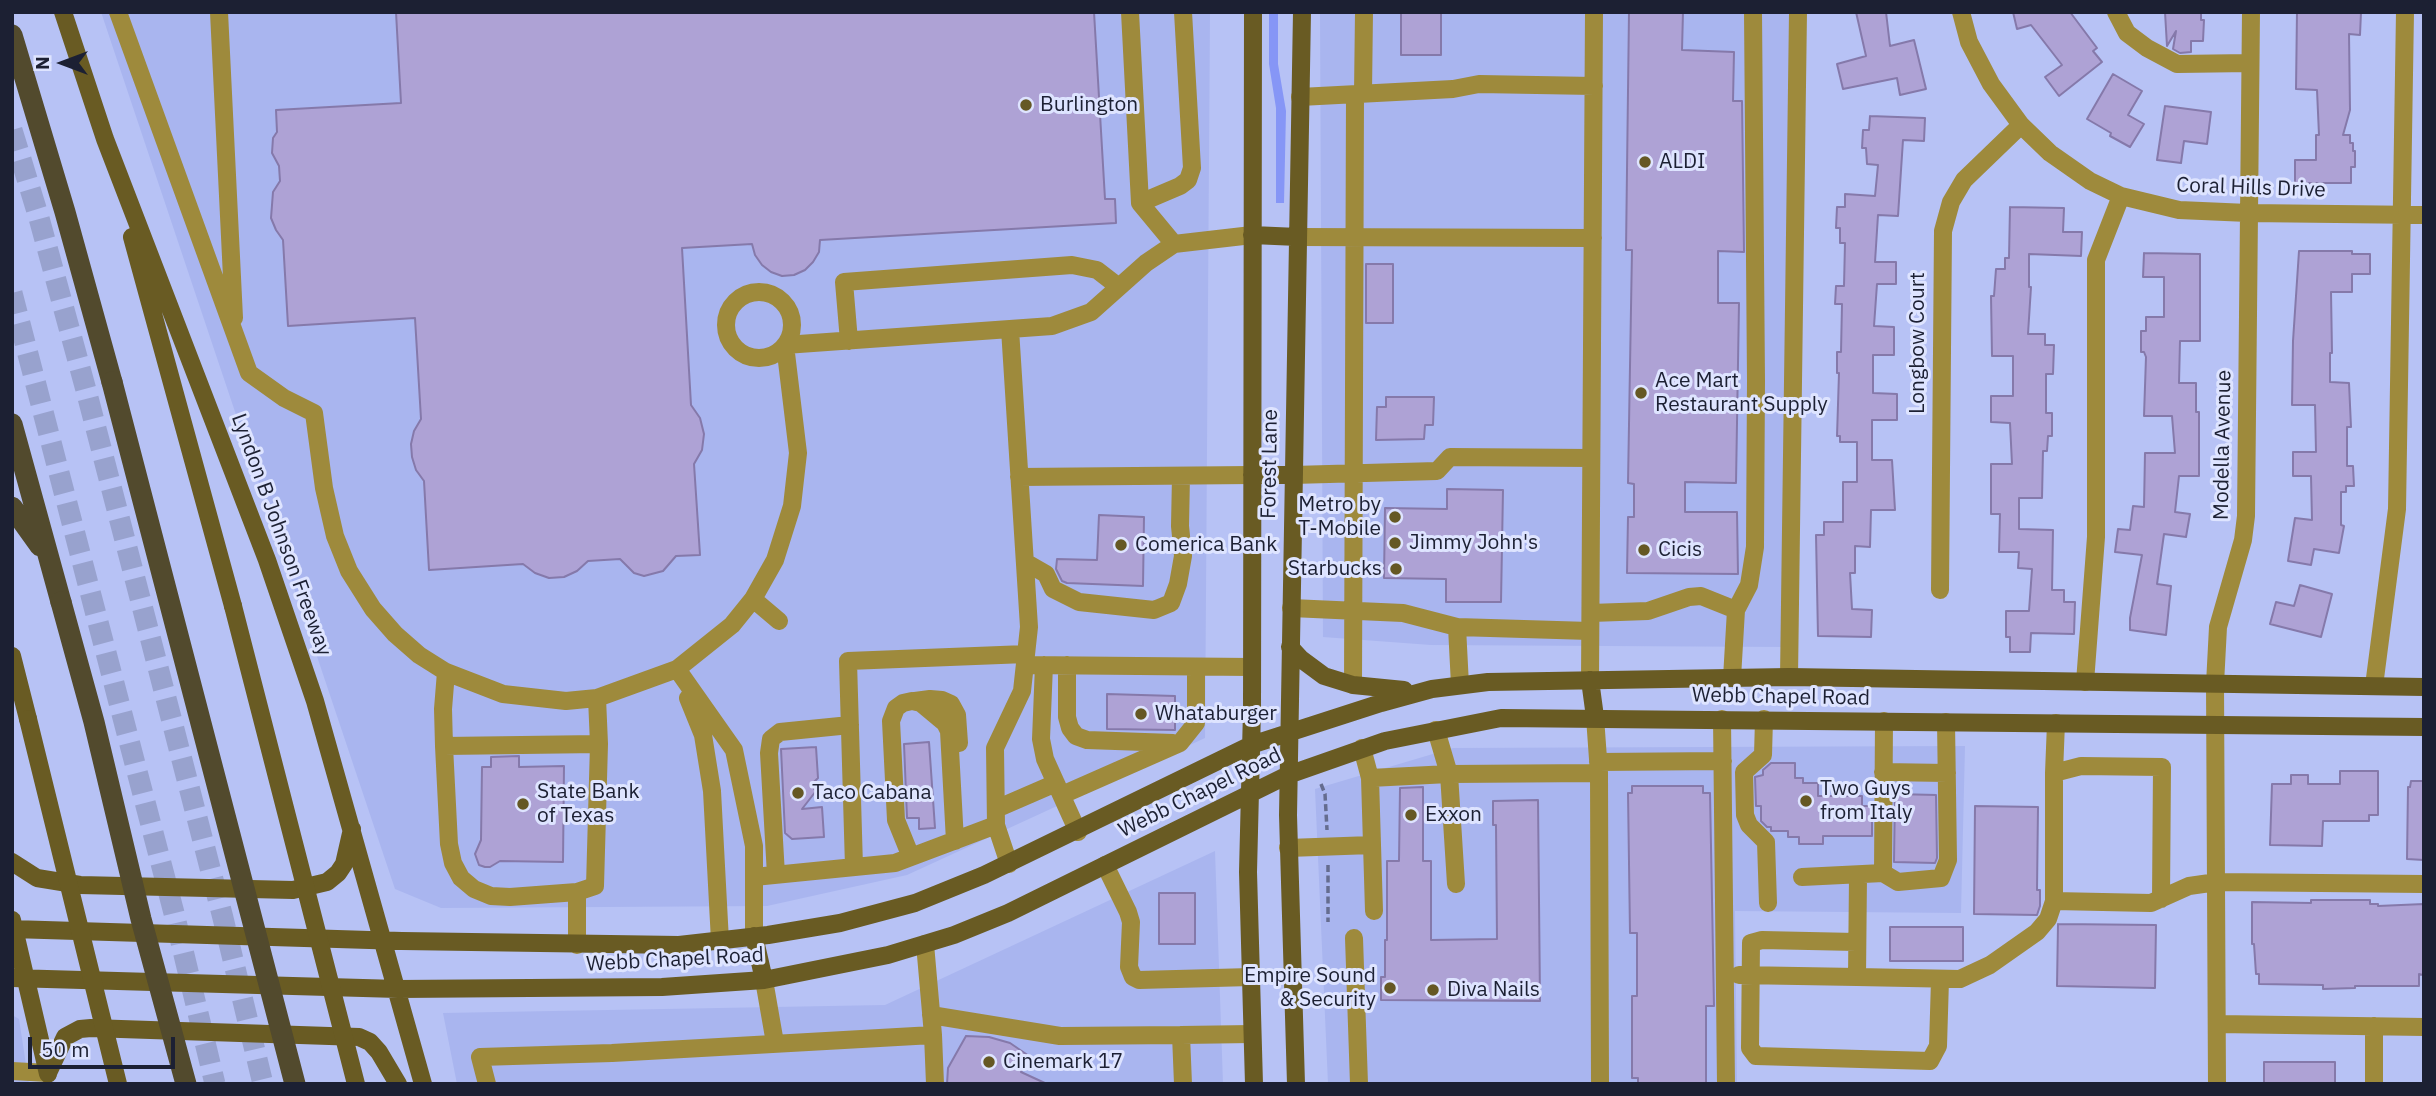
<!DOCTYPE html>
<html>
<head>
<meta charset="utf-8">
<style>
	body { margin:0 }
	#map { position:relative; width:2436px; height:1096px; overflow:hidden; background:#b7c2f5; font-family:"IBM Plex Sans",sans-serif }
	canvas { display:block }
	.frame { position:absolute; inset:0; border:14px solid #1c2033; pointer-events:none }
	.north { position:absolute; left:28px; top:28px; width:70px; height:70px; -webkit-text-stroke:5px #dee4ff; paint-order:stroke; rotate:270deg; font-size:19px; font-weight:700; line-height:28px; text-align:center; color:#1c2033 }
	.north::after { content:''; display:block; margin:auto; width:24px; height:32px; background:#1c2033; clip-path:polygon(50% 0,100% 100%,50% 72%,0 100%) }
	.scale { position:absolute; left:28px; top:1037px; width:147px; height:32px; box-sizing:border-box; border:4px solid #1c2033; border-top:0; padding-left:9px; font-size:21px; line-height:24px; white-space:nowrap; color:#1c2033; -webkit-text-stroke:5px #dee4ff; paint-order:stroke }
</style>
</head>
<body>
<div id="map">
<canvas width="2436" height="1096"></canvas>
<div class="frame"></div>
<div class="north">N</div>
<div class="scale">50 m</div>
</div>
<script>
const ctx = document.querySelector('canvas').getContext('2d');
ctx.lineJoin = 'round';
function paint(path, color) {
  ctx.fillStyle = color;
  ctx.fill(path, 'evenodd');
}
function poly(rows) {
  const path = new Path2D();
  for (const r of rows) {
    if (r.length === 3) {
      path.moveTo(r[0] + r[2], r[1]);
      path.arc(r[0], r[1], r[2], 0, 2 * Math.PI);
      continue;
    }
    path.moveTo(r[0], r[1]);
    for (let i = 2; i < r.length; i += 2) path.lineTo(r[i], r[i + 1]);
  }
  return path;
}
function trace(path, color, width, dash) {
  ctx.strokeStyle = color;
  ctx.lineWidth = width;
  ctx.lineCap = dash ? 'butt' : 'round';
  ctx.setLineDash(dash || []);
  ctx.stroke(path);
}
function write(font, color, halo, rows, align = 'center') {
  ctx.font = font + ' "IBM Plex Sans",sans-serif';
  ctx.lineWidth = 6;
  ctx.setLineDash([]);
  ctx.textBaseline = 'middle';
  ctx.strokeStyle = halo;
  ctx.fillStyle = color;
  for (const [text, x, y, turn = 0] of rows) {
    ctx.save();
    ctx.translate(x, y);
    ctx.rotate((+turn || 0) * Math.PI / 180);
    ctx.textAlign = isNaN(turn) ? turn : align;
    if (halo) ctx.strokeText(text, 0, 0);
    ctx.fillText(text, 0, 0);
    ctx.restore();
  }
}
paint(poly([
	[101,12,1210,12,1205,738,907,875,767,906,441,908,395,889],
	[1320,12,1790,12,1786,647,1431,645,1323,637],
	[1965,746,1961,913,1735,911,1737,1084,1328,1084,1315,789,1453,748],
	[1215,851,1223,1084,457,1084,443,1013,885,1005],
	[12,1015,19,1019,29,1084,12,1084]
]), '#a9b5ef');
paint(poly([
	[1269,12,1278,12,1278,64,1286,111,1284,203,1276,203,1276,108,1269,64]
]), '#8696f6');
const building = poly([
	[396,12,1094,12,1105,199,1115,199,1116,223,820,240,819,252,813,262,805,270,794,275,782,276,771,272,762,265,755,255,752,244,682,248,691,405,700,418,704,434,702,450,694,464,700,555,676,556,663,571,644,576,634,573,620,559,588,561,577,571,564,577,549,578,535,573,523,564,429,570,424,481,416,470,412,457,411,444,414,431,421,419,415,318,288,326,283,240,276,230,271,218,273,192,280,181,279,166,272,153,273,138,277,132,276,110,401,103,396,12],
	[1401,12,1441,12,1441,55,1401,55,1401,12],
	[1629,12,1683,12,1682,50,1734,52,1733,101,1742,101,1744,252,1718,251,1718,303,1739,303,1736,483,1685,482,1685,512,1737,512,1738,574,1627,573,1628,517,1634,517,1634,484,1628,483,1632,250,1626,250,1629,12],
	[1856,12,1886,12,1890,46,1914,40,1926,89,1900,95,1897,78,1843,89,1837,64,1866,56,1856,12],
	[2013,12,2070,12,2097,48,2093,51,2102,62,2059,96,2045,77,2062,65,2031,25,2017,29,2013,12],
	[2165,12,2201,12,2201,20,2204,20,2203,41,2191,41,2191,52,2180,53,2173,49,2176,31,2167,46,2165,12],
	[2297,12,2361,12,2360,35,2349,34,2350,110,2343,135,2350,135,2350,143,2353,143,2353,151,2355,151,2355,167,2351,167,2351,183,2295,183,2295,160,2316,160,2316,135,2319,135,2317,90,2296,89,2297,12],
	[2113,74,2142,91,2128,115,2144,124,2130,147,2110,136,2111,133,2087,119,2113,74],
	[2165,106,2211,112,2207,144,2184,141,2181,163,2157,160,2165,106],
	[1870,116,1925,118,1924,141,1903,140,1898,216,1878,215,1875,262,1896,262,1896,284,1877,284,1874,326,1894,327,1894,355,1873,355,1873,393,1897,394,1897,420,1872,420,1872,460,1892,460,1895,510,1871,510,1870,547,1855,546,1855,573,1850,573,1852,609,1872,610,1871,637,1818,636,1816,535,1824,535,1824,522,1843,522,1843,482,1857,482,1857,442,1840,442,1840,436,1837,436,1839,373,1837,373,1837,352,1841,352,1842,304,1835,304,1836,286,1844,286,1845,243,1840,243,1840,228,1836,228,1837,207,1845,207,1845,194,1875,196,1878,165,1867,164,1866,148,1862,148,1863,130,1869,130,1870,116],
	[2010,207,2064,208,2063,232,2082,232,2081,256,2029,254,2029,287,2031,287,2028,334,2045,334,2045,345,2054,345,2053,374,2046,374,2046,413,2052,413,2052,436,2048,436,2047,451,2043,451,2042,498,2019,498,2019,529,2053,530,2052,590,2064,590,2064,602,2075,602,2074,634,2031,633,2030,652,2010,652,2010,637,2006,637,2006,611,2029,611,2032,569,2018,568,2019,552,1999,552,2000,514,1991,514,1991,464,2012,464,2010,423,1991,422,1991,396,2013,396,2013,356,1992,356,1991,296,1994,296,1996,269,2005,269,2005,258,2009,258,2010,207],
	[2299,251,2352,251,2352,254,2370,254,2370,274,2352,274,2352,292,2331,292,2332,353,2330,353,2330,382,2349,383,2351,427,2347,427,2347,466,2353,466,2354,486,2346,486,2346,492,2341,492,2341,525,2344,526,2339,553,2314,549,2311,565,2288,561,2295,518,2312,520,2311,476,2293,476,2293,452,2316,452,2315,405,2292,405,2293,341,2299,251],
	[2144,253,2200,254,2200,341,2180,341,2179,383,2196,383,2196,412,2199,412,2199,476,2179,476,2175,512,2190,514,2186,537,2164,534,2157,584,2171,586,2166,635,2130,630,2130,618,2142,555,2115,552,2118,529,2130,530,2133,506,2144,507,2145,453,2175,453,2172,416,2144,416,2146,357,2144,352,2141,352,2141,331,2146,331,2146,317,2164,317,2164,277,2143,277,2144,253],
	[1366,264,1393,264,1393,323,1366,323,1366,264],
	[1386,397,1434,397,1433,425,1425,425,1424,439,1376,440,1377,407,1386,407,1386,397],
	[1447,489,1503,490,1501,602,1446,602,1446,579,1384,578,1385,508,1447,509,1447,489],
	[1099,515,1144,517,1143,586,1067,583,1062,581,1056,569,1057,559,1097,560,1099,515],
	[2300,585,2332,594,2321,637,2270,624,2276,602,2294,606,2300,585],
	[1107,694,1175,696,1175,730,1107,729,1107,694],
	[929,742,935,828,919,829,919,818,907,818,904,744,929,742],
	[816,747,818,778,811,785,816,791,802,809,822,807,824,837,792,839,785,833,781,749,816,747],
	[519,756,519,767,564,766,563,862,500,861,490,867,485,867,479,865,475,854,481,840,482,767,491,767,491,757,519,756],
	[1771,763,1795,763,1795,778,1803,778,1803,783,1818,783,1818,796,1862,796,1862,806,1872,806,1872,836,1823,836,1823,844,1799,844,1799,837,1788,837,1788,831,1771,831,1771,827,1767,827,1761,821,1761,806,1756,806,1755,777,1763,775,1763,770,1771,763],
	[2340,771,2378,771,2378,815,2369,815,2369,821,2323,821,2322,846,2270,845,2272,784,2291,784,2291,775,2308,775,2308,784,2340,784,2340,771],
	[2411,781,2424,781,2424,860,2407,859,2408,787,2410,787,2411,781],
	[1632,786,1703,786,1703,793,1710,793,1714,1006,1706,1006,1706,1084,1638,1084,1638,1078,1632,1078,1632,996,1637,996,1637,933,1630,933,1628,793,1632,793,1632,786],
	[1423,787,1423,861,1431,861,1431,940,1497,939,1496,825,1493,825,1493,801,1538,800,1540,1001,1381,1000,1381,977,1385,977,1385,940,1387,940,1387,861,1399,861,1400,788,1423,787],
	[1895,794,1936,795,1937,858,1935,863,1894,862,1895,794],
	[1975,806,2038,807,2037,890,2040,890,2040,906,2037,915,1974,914,1975,806],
	[1159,893,1195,893,1195,944,1159,944,1159,893],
	[2311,900,2370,900,2370,904,2378,904,2378,906,2424,904,2423,975,2419,974,2419,986,2355,986,2355,988,2323,989,2323,985,2259,984,2259,974,2256,974,2254,944,2252,944,2252,902,2311,903,2311,900],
	[2058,924,2156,925,2155,988,2057,986,2058,924],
	[1890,927,1963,927,1963,961,1890,961,1890,927],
	[966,1036,989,1037,1010,1043,1029,1056,1021,1072,1047,1084,947,1084,948,1068,966,1036],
	[2264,1062,2335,1062,2335,1084,2264,1084,2264,1062]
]);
paint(building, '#aea2d5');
trace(building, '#8579aa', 2);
trace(poly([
	[12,130,39,218,86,390,223,918,263,1084],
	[12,293,174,913,215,1084]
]), '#98a2ce', 21, [21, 10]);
trace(poly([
	[1321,784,1325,794,1327,830],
	[1328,865,1328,922]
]), '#656c8f', 3.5, [7, 3.5]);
trace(poly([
	[118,12,249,373,284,398,314,413,324,488,335,536,349,571,373,609,395,634,419,655,446,672,503,694,566,701,597,698,677,669,732,625,753,599,775,560,792,506,798,453,785,345,1052,326,1091,312,1146,263,1174,244,1252,235],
	[219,12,234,318],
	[1130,12,1140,203,1174,244],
	[1961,12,1969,42,1991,84,2021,125,2050,153,2090,181,2121,196,2179,210,2248,213,2424,215],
	[2116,12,2127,33,2147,48,2177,64,2250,63],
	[1363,93,1364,12],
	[1300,97,1453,89,1479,84,1594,86],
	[1140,203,1180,186,1188,180,1192,168,1183,12],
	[1298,237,1593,238],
	[759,325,33],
	[849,341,844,282,1072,265,1097,270,1119,287],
	[1293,475,1437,471,1450,457,1591,458],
	[1019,477,1252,475],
	[1025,562,1046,574,1053,589,1079,602,1154,610,1171,603,1178,584,1183,556,1180,526,1181,476],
	[1940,590,1943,231,1951,202,1964,180,2021,125],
	[753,599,779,621],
	[1291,608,1403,613,1457,627],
	[1591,613,1648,611,1689,597,1701,596,1736,610],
	[1025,665,1252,667],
	[1044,665,1041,739,1045,759,1078,832],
	[1067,665,1067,717,1070,728,1076,736,1087,740,1173,743],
	[677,669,734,750,754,846,754,936],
	[446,672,443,709,444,746,449,844,453,863,461,878,474,889,491,896,510,897,577,892,595,886,599,744,597,698],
	[1789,677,1798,12],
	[1732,678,1736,610,1749,585,1755,547,1756,381,1753,12],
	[1590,680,1594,12],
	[2085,682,2096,537,2096,260,2121,196],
	[1353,685,1355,96],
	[1460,685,1457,627,1590,631],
	[2374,686,2397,509,2405,12],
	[688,698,703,735,712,791,720,941],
	[915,701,930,699,942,700,951,704,957,715,959,743],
	[1595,717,1599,773,1600,1084],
	[1722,719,1726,1084],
	[1764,719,1763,755,1744,772,1745,815,1749,825,1766,842,1768,903],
	[2056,723,2054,773,2081,766,2162,767,2161,899],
	[1436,730,1449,774,1456,884],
	[444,746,599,744],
	[1362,748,1370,778,1374,911],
	[1598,762,1723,761],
	[1883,772,1947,773],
	[1370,778,1449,774,1599,773],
	[1062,795,1180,743,1196,723,1196,667],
	[996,809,1056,783],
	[1288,848,1372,845],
	[911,857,896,820,891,721,896,708,903,703,912,701,921,703,945,723,949,731,955,841],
	[1009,864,996,825,995,748,1022,691,1029,627,1010,329],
	[1105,865,1128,912,1131,922,1129,967,1133,977,1139,980,1251,977],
	[854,867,848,661,1026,654],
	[1883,873,1884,721],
	[776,875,769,753,771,739,780,732,850,725],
	[1858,876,1857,977,1960,979,1990,965,2037,932,2048,919,2054,901,2054,773],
	[754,877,895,863,996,825],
	[1802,877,1883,873,1898,882,1941,878,1948,860,1946,722],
	[577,892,577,945],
	[2054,901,2151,903,2189,886,2217,882,2424,884],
	[1354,938,1359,1084],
	[1856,942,1762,940,1751,943,1750,1048,1756,1056,1930,1061,1938,1046,1940,980],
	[925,944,933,1035,935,1084],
	[1739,975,1857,977],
	[764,980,775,1043],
	[931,1015,1060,1036,1181,1035],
	[2218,1024,2424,1027],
	[2374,1026,2374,1084],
	[12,1071,48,1073],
	[487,1084,480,1057,612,1053,933,1035],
	[1183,1084,1181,1035,1252,1034],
	[2217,1084,2215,684,2218,627,2243,540,2246,516,2251,12]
]), '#9e8a3c', 18);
trace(poly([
	[63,12,105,139,267,560,315,701,423,1084],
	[1253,12,1252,710,1248,872,1254,1084],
	[1252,235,1298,237],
	[132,237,233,606],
	[1252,475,1293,475],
	[1290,647,1301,659,1324,676,1353,685,1404,690],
	[12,656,28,719],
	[1590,680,1595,717],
	[12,862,37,878,80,885,293,890,327,882,338,873,344,864,352,829],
	[12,920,48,1074],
	[12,929,402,941,679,945,768,935,840,923,915,903,984,875,1251,745,1381,703,1432,689,1488,682,1789,677,2424,687],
	[754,936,764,980],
	[12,978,398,989,662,987,764,980,888,955,954,935,1008,913,1288,775,1385,741,1501,718,2424,727],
	[48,1073,65,1037,80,1029,91,1028,359,1037,370,1042,379,1052,398,1084],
	[1296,1084,1288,815,1302,12]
]), '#695b23', 18);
trace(poly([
	[12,35,65,212,112,382],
	[12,424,61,602],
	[12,507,40,546]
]), '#524a2d', 21);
trace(poly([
	[233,606,356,1084],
	[28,719,118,1084]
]), '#695b23', 18);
trace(poly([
	[112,382,295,1084],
	[61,602,94,722,141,919,186,1084]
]), '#524a2d', 21);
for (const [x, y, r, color] of [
	[1026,105,7,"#655824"],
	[1645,162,7,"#655824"],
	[1641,393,7,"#655824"],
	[1395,517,7,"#655824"],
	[1395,543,7,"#655824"],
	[1121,545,7,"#655824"],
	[1644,550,7,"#655824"],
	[1396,569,7,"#655824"],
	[1141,714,7,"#655824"],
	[798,793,7,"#655824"],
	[1806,801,7,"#655824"],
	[523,804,7,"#655824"],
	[1411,815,7,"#655824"],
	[1390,988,7,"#655824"],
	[1433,990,7,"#655824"],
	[989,1062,7,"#655824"]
]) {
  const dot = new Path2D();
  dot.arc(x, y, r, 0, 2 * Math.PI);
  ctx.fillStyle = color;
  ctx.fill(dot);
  trace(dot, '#dee4ff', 2.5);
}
write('21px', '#1c2033', '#dee4ff', [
	["Burlington",1040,105],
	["ALDI",1659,162],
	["Ace Mart",1655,381],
	["Restaurant Supply",1655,405],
	["Metro by",1381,505,"right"],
	["T-Mobile",1381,529,"right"],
	["Jimmy John's",1409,543],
	["Comerica Bank",1135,545],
	["Cicis",1658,550],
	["Starbucks",1382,569,"right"],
	["Whataburger",1155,714],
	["Two Guys",1820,789],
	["from Italy",1820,813],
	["State Bank",537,792],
	["of Texas",537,816],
	["Taco Cabana",812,793],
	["Exxon",1425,815],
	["Empire Sound",1376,976,"right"],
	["& Security",1376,1000,"right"],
	["Diva Nails",1447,990],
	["Cinemark 17",1003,1062]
], 'left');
write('21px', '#1c2033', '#dee4ff', [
	["Coral Hills Drive",2251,188,2],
	["Longbow Court",1918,343,-90],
	["Modella Avenue",2223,445,-89],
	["Forest Lane",1270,464,-89],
	["Lyndon B Johnson Freeway",281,535,70],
	["Webb Chapel Road",1781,697,1],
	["Webb Chapel Road",1200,793,-26],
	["Webb Chapel Road",675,960,-3]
]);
</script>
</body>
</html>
